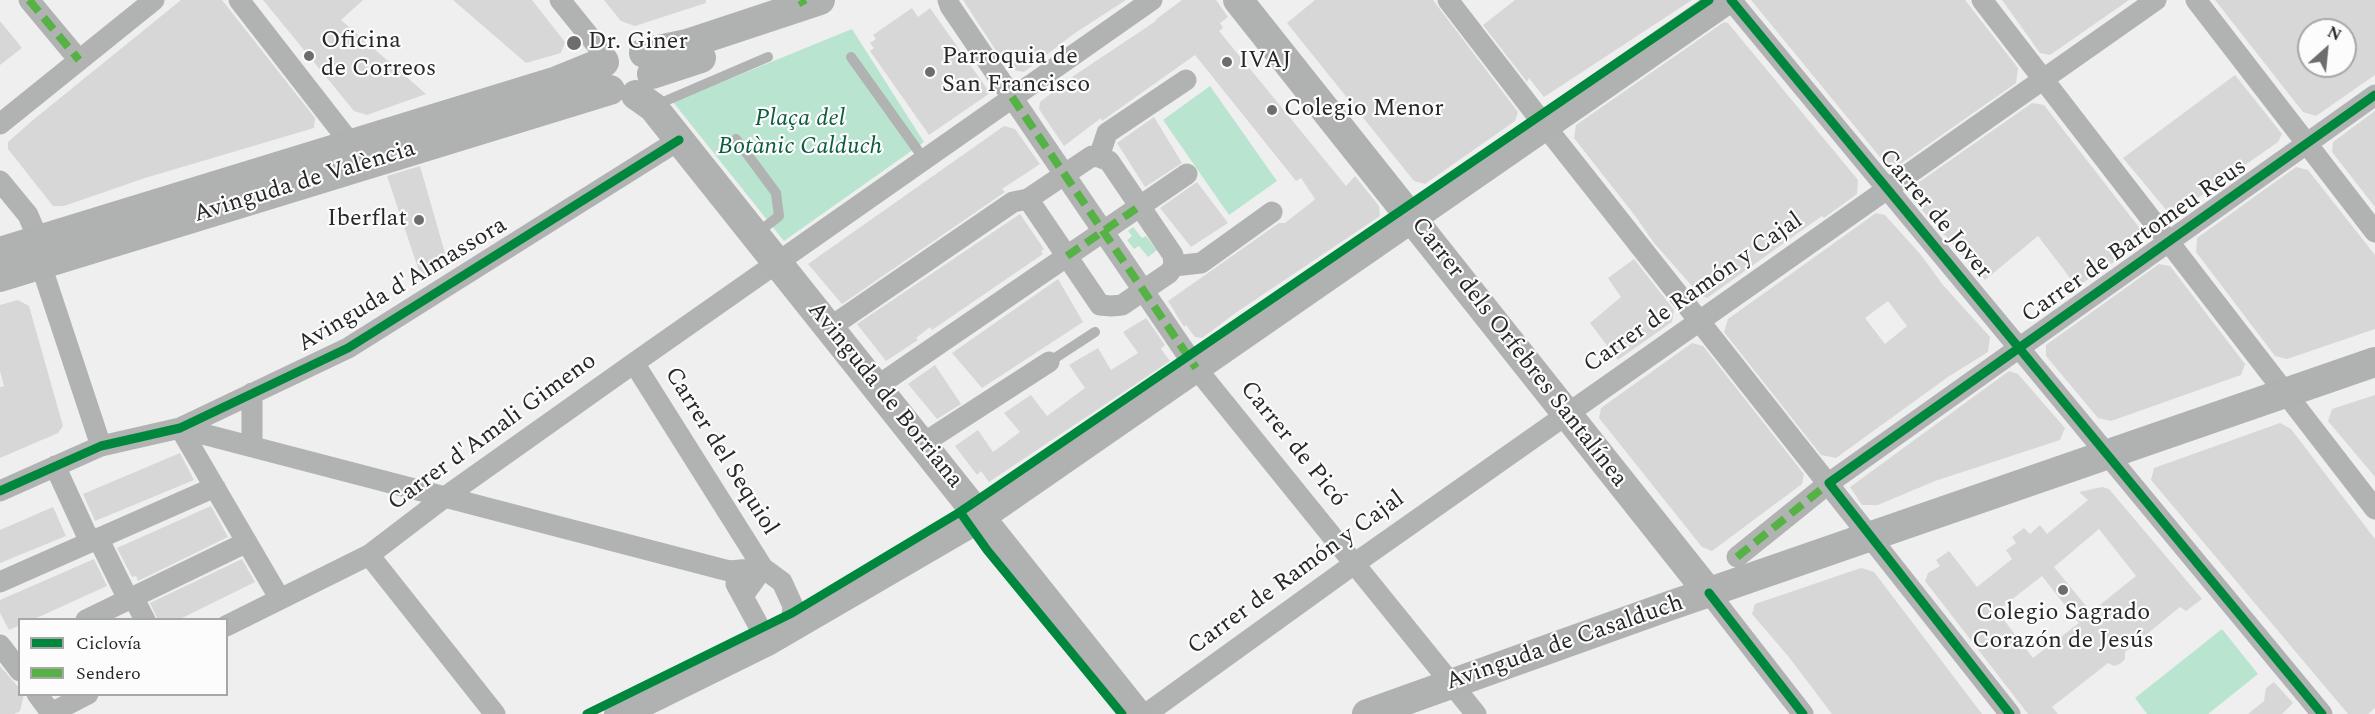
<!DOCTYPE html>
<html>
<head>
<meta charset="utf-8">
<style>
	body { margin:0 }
	#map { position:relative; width:2375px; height:714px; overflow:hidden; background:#efeff0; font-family:Spectral,serif }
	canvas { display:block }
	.legend { position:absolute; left:18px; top:618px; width:210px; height:78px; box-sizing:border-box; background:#fcfcfd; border:2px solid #a7a7a7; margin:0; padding:8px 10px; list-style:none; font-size:18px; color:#272727 }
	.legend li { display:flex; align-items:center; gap:12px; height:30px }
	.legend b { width:30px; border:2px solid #a7a7a7 }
	.north { position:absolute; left:2297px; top:18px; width:60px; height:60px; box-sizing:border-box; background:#fcfcfd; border:2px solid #a7a7a7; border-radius:50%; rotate:27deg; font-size:16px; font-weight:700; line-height:24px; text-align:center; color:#272727 }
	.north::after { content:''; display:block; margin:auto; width:21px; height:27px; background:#6d6d6d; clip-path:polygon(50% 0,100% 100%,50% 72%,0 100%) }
</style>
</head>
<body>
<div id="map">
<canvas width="2375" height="714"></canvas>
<ul class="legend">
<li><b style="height:8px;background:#00873e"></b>Ciclovía</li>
<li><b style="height:8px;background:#56b245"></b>Sendero</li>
</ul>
<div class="north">N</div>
</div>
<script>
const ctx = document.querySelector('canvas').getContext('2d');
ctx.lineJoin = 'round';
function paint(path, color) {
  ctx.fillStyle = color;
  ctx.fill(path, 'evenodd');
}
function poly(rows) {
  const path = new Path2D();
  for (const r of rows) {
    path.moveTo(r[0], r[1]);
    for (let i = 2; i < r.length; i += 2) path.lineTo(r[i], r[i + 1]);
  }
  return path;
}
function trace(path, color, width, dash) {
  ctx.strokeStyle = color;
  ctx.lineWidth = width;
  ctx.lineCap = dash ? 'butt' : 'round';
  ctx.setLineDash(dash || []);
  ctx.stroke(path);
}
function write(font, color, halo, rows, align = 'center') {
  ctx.font = font + ' Spectral,serif';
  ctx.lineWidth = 4.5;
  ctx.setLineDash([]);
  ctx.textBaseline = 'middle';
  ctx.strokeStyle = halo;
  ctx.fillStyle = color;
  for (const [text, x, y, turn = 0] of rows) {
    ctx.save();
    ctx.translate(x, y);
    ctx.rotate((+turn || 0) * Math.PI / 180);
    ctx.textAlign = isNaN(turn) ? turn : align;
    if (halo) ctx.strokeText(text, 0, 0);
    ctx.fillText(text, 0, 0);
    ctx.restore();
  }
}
paint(poly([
	[852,29,924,142,784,241,673,102],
	[1210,86,1277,181,1229,215,1163,120],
	[1133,227,1142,238,1146,236,1157,250,1148,257,1139,246,1134,249,1127,240,1132,236,1128,231],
	[2222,629,2258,674,2208,714,2147,714,2135,698]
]), '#b9e5d0');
paint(poly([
	[181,0,222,0,315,118,314,128,145,178,64,206,53,206,8,149,8,142,33,120],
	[263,0,363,0,341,20,426,94,367,115,354,111],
	[453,0,532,0,565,42,561,53,526,63],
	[604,0,706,0,706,3,635,26,621,21],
	[963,0,1126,0,1075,33,1024,72,1008,69],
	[1182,0,1216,0,1228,17,1220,23,1223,28,1219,31,1346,186,1355,176,1379,206,1380,216,1237,312,1202,338,1195,337,1186,325,1184,327,1168,301,1279,223,1285,223,1313,201,1315,199,1301,178,1296,181,1195,55,1102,121,1101,118,1064,146,1039,109,1040,102,1072,77,1156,21,1155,20],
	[1315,0,1433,0,1518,112,1515,121,1425,184,1414,181,1287,23],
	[1515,0,1692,0,1544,97,1529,78,1527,82,1483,25],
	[1751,0,1965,0,2018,68,2016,83,1899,165,1884,162],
	[2002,0,2129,0,2050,55,2040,53],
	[2215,0,2375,0,2375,75,2316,116,2303,112],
	[2309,30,2345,30,2345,66,2309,66],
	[912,8,918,17,930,8,990,93,929,135,870,51,874,48,870,43,876,39,873,35],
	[0,21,22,48,0,65],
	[1724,22,1728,23,1858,180,1857,194,1824,218,1822,216,1707,298,1700,295,1654,243,1636,217,1574,138,1576,125],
	[2235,75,2282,134,2278,142,2179,211,2167,211,2123,158],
	[2032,103,2044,105,2141,230,2139,245,2077,287,2038,236,1985,280,1912,199,1915,185],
	[2375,111,2375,207,2332,152,2333,142],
	[1154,117,1182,163,1145,187,1117,143],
	[1004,126,1015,129,1040,164,1002,189,1005,192,842,304,808,264],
	[420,166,449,267,422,280,387,176],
	[2296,167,2308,170,2375,255,2375,329,2287,359,2275,356,2196,252,2197,238],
	[1197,182,1228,223,1191,247,1160,208],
	[1876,213,1885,215,1921,255,1943,285,1990,337,1988,352,1948,377,1836,458,1821,455,1724,332,1728,319],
	[1888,301,1907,326,1885,344,1865,318],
	[1020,214,1044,249,1041,251,1043,254,932,330,930,327,916,338,918,340,886,361,857,324],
	[1634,259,1674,310,1672,322,1618,360,1590,323,1621,297,1608,278],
	[2159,264,2170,266,2245,364,2241,375,2111,421,2098,418,2046,356,2046,345],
	[1058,279,1083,322,982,388,952,353],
	[18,300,29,306,63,426,58,433,0,458,0,387,4,386,0,371,0,305],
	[1146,318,1165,345,1161,349,1170,361,989,482,981,471,977,475,955,446,978,430,993,452,1020,432,1004,413,1031,395,1047,416,1085,388,1069,365,1098,348,1111,370,1138,353,1123,332],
	[1692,343,1703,346,1804,474,1802,484,1712,551,1702,547,1599,418,1601,408],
	[935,365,961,404,937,419,908,384],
	[2009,371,2018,374,2065,428,2060,440,1935,481,1878,505,1862,505,1850,487],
	[2375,395,2375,477,2328,421,2332,409],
	[2280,423,2291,429,2375,539,2375,708,2368,714,2348,714,2151,480,2154,468],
	[180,453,194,480,95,521,83,494],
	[2102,487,2109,489,2202,599,2186,611,2180,607,2125,652,2125,659,2120,664,2114,666,2108,663,2052,707,2058,714,2028,714,1925,581,1928,573,1940,566,1936,560,1949,551,1977,587,2012,559,2006,550,2016,543,2012,537,2024,528,2030,534,2040,525,2047,534,2088,500,2079,492],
	[2099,529,2136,576,2091,612,2054,567],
	[2042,576,2079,623,2033,658,1997,611],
	[211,506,228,537,138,581,136,576,132,577,117,548],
	[53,507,66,536,0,563,0,530],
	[94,559,107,586,32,620,20,620,20,625,9,630,0,613,0,600],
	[242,559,255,582,178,620,158,620,150,603],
	[1861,568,1874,572,1982,714,1832,714,1788,656,1752,614,1755,604],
	[0,666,20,689,20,694,24,694,20,711,14,714,0,714],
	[2274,682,2293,703,2282,714,2248,714,2264,701,2266,688]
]), '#d7d7d8');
trace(poly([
	[851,57,924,159],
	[656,105,768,57],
	[736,139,776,193,779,216,756,234],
	[1049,362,1095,332]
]), '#b1b2b2', 10);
trace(poly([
	[29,0,79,60],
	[239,0,351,144],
	[560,0,607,58],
	[948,0,950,6,1196,368,1476,714],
	[1448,0,1545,126,2010,714],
	[1731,0,2322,714],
	[1982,0,2375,509],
	[2196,0,2375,232],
	[0,124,154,0],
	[1099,157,1107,133,1186,80],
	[0,181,28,215,39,241],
	[41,265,101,446],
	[1174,266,1173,255,1109,161,1099,157,1092,156,1028,199,1100,305,1111,306,1122,305,1169,273,1174,266,1201,263,1272,212],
	[829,328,1013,202,1028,199],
	[634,363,763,568,743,596],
	[876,387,1187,174],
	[180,428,729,571,763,568,782,582,793,606,791,627],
	[180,428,280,599],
	[922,444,1049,362],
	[252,446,252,393],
	[55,466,90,542],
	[0,491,101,446,180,428,348,348,679,140],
	[98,538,128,599],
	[369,555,495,714],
	[1737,557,1829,483,2375,95],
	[0,582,215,487],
	[736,584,767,641],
	[1709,593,1803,714],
	[133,597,145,620],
	[86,620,247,542],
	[226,626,369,555,445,497,634,363,1152,0],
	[0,645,20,671],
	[37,694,52,714],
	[49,714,88,694],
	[1146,714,1354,564,2156,0]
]), '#b1b2b2', 21);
trace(poly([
	[1238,0,1709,593],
	[644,53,687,44,820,0],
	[652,74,701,58],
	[636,95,653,107,1137,714],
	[0,252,557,81,604,62],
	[0,277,610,90],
	[619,714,767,641,980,517,1726,0],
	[1367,714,1666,607,2375,362]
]), '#b0b1b1', 30);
trace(poly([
	[29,0,79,60],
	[801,0,804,5],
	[1012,97,1196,368],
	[1067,256,1140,206],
	[1737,557,1829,483]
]), '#56b245', 8, [15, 8]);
trace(poly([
	[1731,0,2322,714],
	[0,491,101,446,180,428,348,348,679,140],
	[960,512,987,550,1122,714],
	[1709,593,1803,714],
	[587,714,792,613,960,512,1709,0],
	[2010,714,1829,483,2375,95]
]), '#00873e', 9);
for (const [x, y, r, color] of [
	[574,43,8,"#6d6d6d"],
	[309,56,6,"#6d6d6d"],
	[1227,62,6,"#6d6d6d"],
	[930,72,6,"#6d6d6d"],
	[1272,110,6,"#6d6d6d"],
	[419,220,6,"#6d6d6d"],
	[2063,590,6,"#6d6d6d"]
]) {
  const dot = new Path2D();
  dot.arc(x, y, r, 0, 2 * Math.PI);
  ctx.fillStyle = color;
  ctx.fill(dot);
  trace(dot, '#fcfcfd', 2);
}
write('24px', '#272727', '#fcfcfd', [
	["Oficina",321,42],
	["de Correos",321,70],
	["Dr. Giner",588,43],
	["Parroquia de",942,58],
	["San Francisco",942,86],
	["IVAJ",1239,62],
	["Colegio Menor",1284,110],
	["Iberflat",407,220,"right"],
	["Colegio Sagrado",2063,614,"center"],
	["Corazón de Jesús",2063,642,"center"]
], 'left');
write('italic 24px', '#0a5c3e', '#fcfcfd', [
	["Plaça del",800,120],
	["Botànic Calduch",800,148]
]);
write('24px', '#272727', '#fcfcfd', [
	["Avinguda de València",305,183,-17],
	["Carrer de Jover",1934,215,50],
	["Carrer de Bartomeu Reus",2135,242,-35],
	["Avinguda d'Almassora",403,286,-31],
	["Carrer de Ramón y Cajal",1694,294,-35],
	["Carrer dels Orfebres Santalínea",1518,353,52],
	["Avinguda de Borriana",884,396,51],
	["Carrer d'Amali Gimeno",493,433,-36],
	["Carrer de Picó",1292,445,51],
	["Carrer del Sequiol",720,452,58],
	["Carrer de Ramón y Cajal",1297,574,-36],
	["Avinguda de Casalduch",1565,644,-19]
]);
</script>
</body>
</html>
